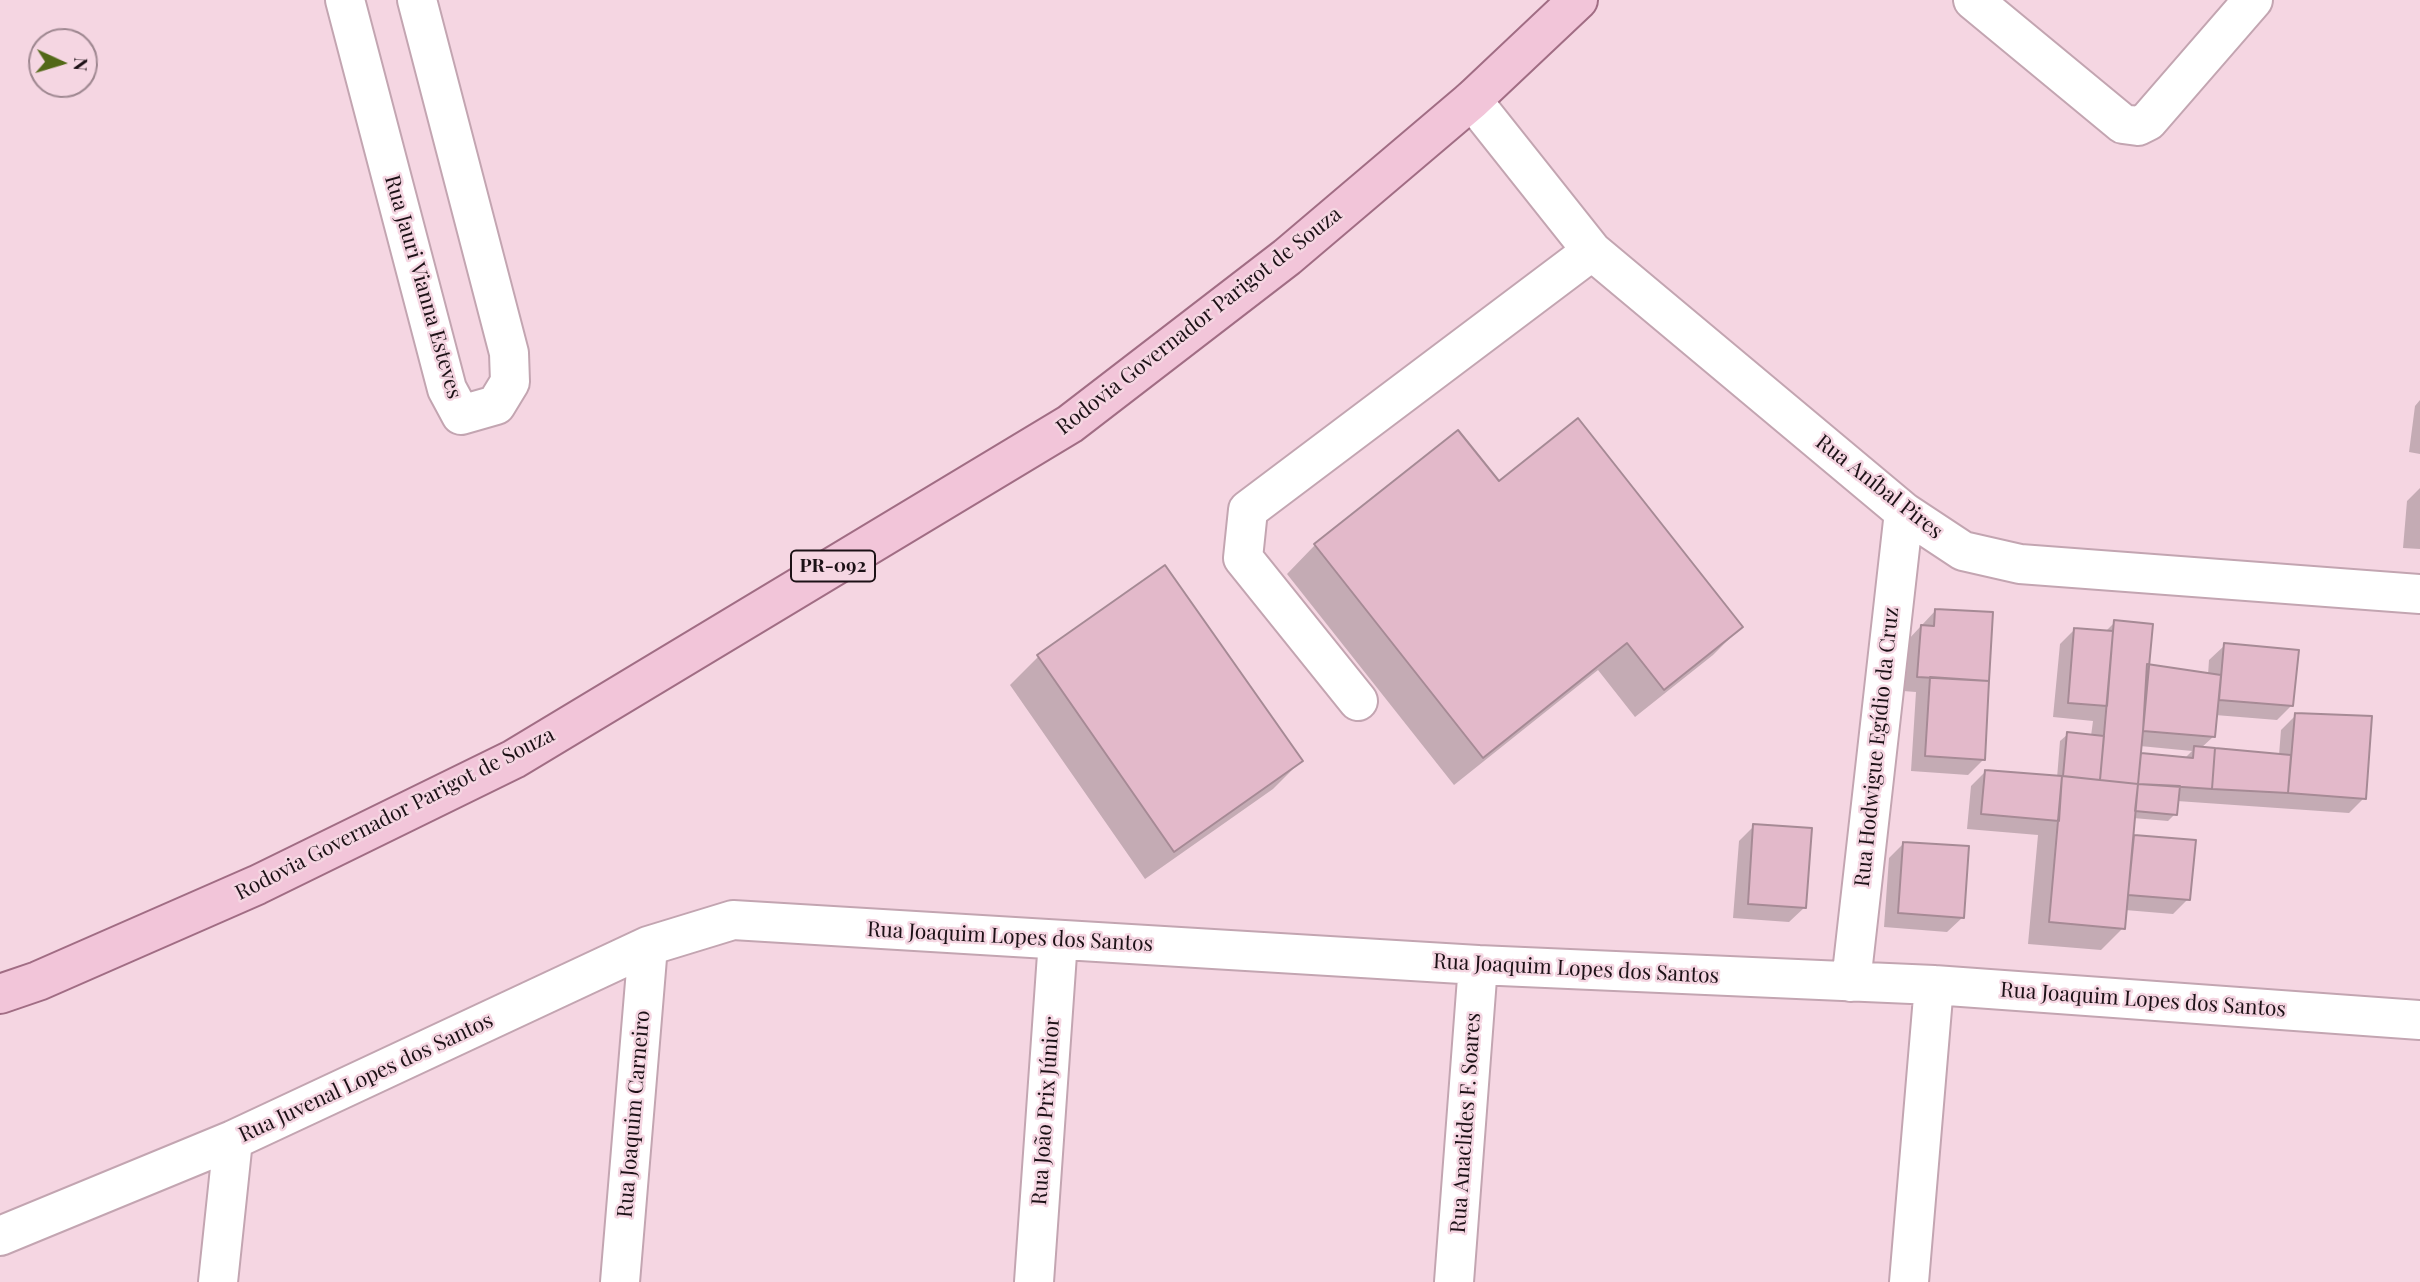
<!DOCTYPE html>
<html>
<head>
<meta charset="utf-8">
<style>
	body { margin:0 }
	#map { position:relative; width:2420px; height:1282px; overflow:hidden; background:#f5d6e2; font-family:"Playfair Display",serif }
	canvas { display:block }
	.north { position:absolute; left:28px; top:28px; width:70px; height:70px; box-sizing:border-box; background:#f5d6e2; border:2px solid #9e8790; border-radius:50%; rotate:94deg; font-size:19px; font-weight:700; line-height:28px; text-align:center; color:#1c1116 }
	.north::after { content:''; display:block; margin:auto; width:24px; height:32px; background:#526817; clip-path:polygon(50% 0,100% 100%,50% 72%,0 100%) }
</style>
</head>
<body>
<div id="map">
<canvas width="2420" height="1282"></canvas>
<div class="north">N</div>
</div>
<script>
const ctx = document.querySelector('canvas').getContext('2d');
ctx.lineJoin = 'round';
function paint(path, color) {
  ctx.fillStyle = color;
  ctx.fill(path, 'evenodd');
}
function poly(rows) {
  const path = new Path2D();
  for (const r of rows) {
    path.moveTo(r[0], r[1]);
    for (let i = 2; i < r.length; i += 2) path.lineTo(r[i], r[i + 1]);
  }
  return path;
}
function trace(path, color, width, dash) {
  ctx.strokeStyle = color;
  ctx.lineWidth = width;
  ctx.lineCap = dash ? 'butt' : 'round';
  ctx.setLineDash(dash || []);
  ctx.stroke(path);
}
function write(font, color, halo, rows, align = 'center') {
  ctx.font = font + ' "Playfair Display",serif';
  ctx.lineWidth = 5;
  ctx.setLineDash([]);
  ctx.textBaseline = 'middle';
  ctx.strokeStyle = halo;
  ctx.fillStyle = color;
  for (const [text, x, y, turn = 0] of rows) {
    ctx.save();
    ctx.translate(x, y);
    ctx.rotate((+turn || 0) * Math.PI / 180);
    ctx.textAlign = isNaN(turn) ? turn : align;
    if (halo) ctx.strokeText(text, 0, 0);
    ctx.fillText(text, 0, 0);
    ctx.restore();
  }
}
paint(poly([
	[2420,400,2420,454,2409,452,2415,406],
	[2420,488,2420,549,2403,548,2407,501],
	[1315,545,1741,627,1713,655,1635,717,1598,670,1454,785,1287,574],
	[1936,610,1983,760,1968,775,1911,771,1916,692,1903,691,1906,642],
	[2115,622,2145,665,2208,675,2209,660,2225,645,2292,705,2277,720,2215,715,2214,736,2201,748,2279,755,2281,730,2296,715,2364,798,2349,813,2177,801,2175,814,2168,821,2133,818,2131,840,2134,836,2188,899,2173,914,2125,910,2123,928,2101,950,2028,944,2038,835,1967,829,1971,786,1986,771,2057,778,2060,741,2068,734,2091,736,2093,721,2053,717,2060,644,2075,629,2105,632],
	[2140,746,2192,751,2184,759,2139,755],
	[1038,657,1301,761,1273,789,1145,879,1010,685],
	[1754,826,1805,907,1789,922,1733,918,1739,841],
	[1904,843,1963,917,1947,932,1884,927,1889,858]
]), '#0003');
const building = poly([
	[1578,418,1743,627,1664,690,1627,643,1483,758,1314,544,1458,430,1499,481,1578,418],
	[1165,565,1303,761,1174,852,1037,655,1165,565],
	[1935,609,1993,612,1989,681,1917,677,1921,625,1934,626,1935,609],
	[2114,620,2153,624,2138,784,2100,780,2114,620],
	[2074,628,2113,631,2107,706,2068,703,2074,628],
	[2224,643,2299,650,2293,706,2219,700,2224,643],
	[2147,664,2221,675,2215,737,2143,731,2147,664],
	[1930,677,1989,681,1985,760,1925,756,1930,677],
	[2295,713,2372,716,2366,799,2288,793,2295,713],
	[2067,732,2104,736,2100,780,2063,776,2067,732],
	[2194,746,2215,748,2212,789,2138,784,2141,753,2193,758,2194,746],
	[2215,748,2291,755,2288,793,2212,789,2215,748],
	[1985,770,2062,776,2059,821,1981,814,1985,770],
	[2062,776,2138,784,2125,929,2049,922,2062,776],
	[2138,784,2180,786,2177,815,2135,811,2138,784],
	[1753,824,1812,828,1806,908,1748,904,1753,824],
	[2134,835,2196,840,2190,900,2128,895,2134,835],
	[1903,842,1969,846,1964,918,1898,913,1903,842]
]);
paint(building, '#e3b9ca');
trace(building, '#a68a95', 2);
const minor = poly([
	[345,0,447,389,461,415,496,405,510,382,509,353,417,0],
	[1973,0,2123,124,2138,126,2148,121,2253,0],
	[1472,100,1592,251,1904,512,1963,551,2020,564,2420,594],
	[1358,701,1243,558,1248,510,1592,251],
	[1851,982,1904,512],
	[0,1236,233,1140,648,946,733,920,1478,965,1934,985,2420,1020],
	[218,1282,233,1140],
	[620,1282,648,946],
	[1034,1282,1058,940],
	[1454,1282,1478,965],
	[1909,1282,1934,985]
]);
const major = poly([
	[0,994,38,981,257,885,514,759,1070,424,1287,257,1472,100,1578,0]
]);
trace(minor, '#c3a5b1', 42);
trace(major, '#a16d84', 42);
trace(minor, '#fff', 38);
trace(major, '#f2c5d9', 38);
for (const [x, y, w] of [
	[833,566,84]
]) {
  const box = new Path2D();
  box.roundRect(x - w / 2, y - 15.5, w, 31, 5);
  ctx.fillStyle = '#f5d6e2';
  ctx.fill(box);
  trace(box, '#1c1116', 2);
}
write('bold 19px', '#1c1116', null, [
	["PR-092",833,566]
]);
write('21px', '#1c1116', '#f5d6e2', [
	["Rua Jauri Vianna Esteves",423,287,74],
	["Rodovia Governador Parigot de Souza",1199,321,-38],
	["Rua Aníbal Pires",1879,487,38],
	["Rua Hodwigue Egídio da Cruz",1877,747,-84],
	["Rodovia Governador Parigot de Souza",395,814,-27],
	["Rua Joaquim Lopes dos Santos",1010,937,3],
	["Rua Joaquim Lopes dos Santos",1576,969,3],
	["Rua Joaquim Lopes dos Santos",2143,1000,4],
	["Rua Juvenal Lopes dos Santos",366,1078,-25],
	["Rua João Prix Júnior",1046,1111,-86],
	["Rua Joaquim Carneiro",634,1114,-85],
	["Rua Anaclides F. Soares",1466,1123,-86]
]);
</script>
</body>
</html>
